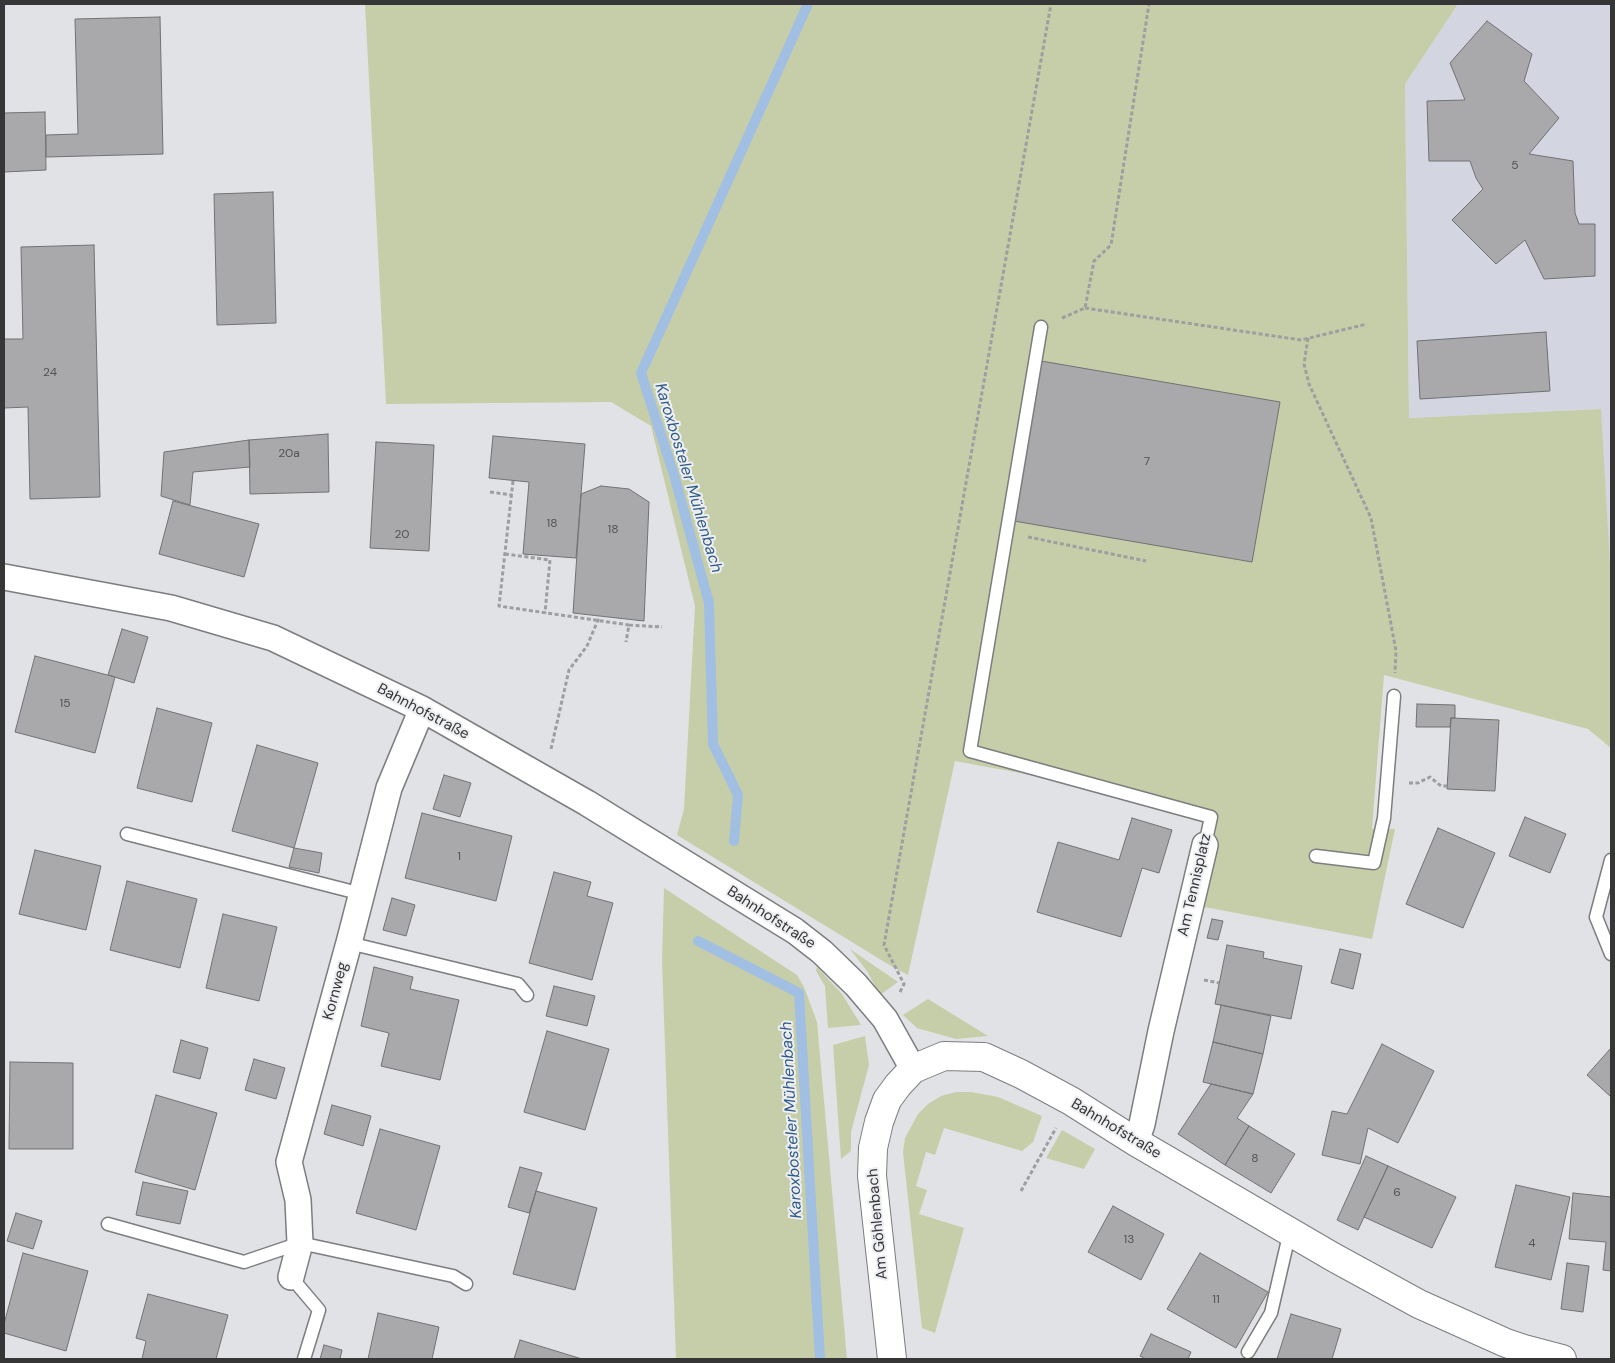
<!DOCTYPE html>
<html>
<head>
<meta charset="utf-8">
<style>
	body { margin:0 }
	#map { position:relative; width:1615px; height:1363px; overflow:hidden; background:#e1e2e5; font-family:"DM Sans",sans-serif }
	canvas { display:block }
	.frame { position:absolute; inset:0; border:5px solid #363637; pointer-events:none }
</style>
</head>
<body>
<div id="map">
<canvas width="1615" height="1363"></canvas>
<div class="frame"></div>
</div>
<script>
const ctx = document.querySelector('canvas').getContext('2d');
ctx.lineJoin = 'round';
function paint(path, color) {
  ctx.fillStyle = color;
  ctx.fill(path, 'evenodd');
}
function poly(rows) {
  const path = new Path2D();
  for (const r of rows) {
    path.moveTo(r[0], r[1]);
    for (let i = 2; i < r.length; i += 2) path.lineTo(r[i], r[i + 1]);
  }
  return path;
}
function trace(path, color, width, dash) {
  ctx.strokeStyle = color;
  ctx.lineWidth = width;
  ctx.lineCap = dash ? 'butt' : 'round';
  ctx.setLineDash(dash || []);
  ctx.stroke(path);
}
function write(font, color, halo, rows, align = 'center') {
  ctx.font = font + ' "DM Sans",sans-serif';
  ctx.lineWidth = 4;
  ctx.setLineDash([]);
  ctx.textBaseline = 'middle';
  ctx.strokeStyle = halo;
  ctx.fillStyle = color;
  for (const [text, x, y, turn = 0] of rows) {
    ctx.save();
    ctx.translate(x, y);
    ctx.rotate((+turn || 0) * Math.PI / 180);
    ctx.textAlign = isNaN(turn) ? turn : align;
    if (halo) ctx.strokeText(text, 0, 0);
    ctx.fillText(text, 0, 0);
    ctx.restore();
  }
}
paint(poly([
	[1458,4,1611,4,1611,582,1600,409,1409,418,1405,84]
]), '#d3d6e0');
paint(poly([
	[365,4,1458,4,1405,84,1409,418,1601,409,1611,582,1611,748,1588,729,1384,675,1372,829,1395,829,1372,939,1194,905,1211,820,1058,780,955,761,908,975,891,966,677,835,684,809,695,606,651,426,611,402,386,404],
	[664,888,797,975,804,987,817,1022,847,1359,676,1359,662,961],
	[850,949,898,982,880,995,867,971],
	[817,967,842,994,861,1025,828,1028,825,986,816,971],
	[928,999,988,1036,956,1039,917,1028,903,1015],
	[865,1036,869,1065,851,1132,851,1151,841,1159,833,1045],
	[956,1092,971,1092,998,1097,1042,1116,1033,1142,1022,1151,944,1128,935,1155,926,1152,916,1186,927,1190,919,1214,964,1228,935,1333,922,1328,903,1152,905,1138,918,1114,928,1104,941,1096],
	[1062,1130,1095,1149,1084,1169,1046,1158]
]), '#c6cea9');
trace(poly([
	[734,841,738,795,713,744,709,603,674,475,641,373,808,4],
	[698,941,799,993,820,1359]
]), '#a0bfe2', 10);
const building = poly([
	[160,17,163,154,46,157,46,135,78,134,75,19,160,17],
	[1487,21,1532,54,1524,81,1559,118,1529,154,1573,161,1575,213,1579,224,1595,224,1595,276,1544,279,1525,240,1496,264,1452,220,1483,189,1476,178,1470,161,1429,161,1427,101,1465,100,1450,63,1487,21],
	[45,112,46,170,4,172,4,113,45,112],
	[273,192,276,323,217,325,214,194,273,192],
	[94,245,100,497,30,499,28,407,4,408,4,339,23,339,21,247,94,245],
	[1546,332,1550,391,1420,399,1417,341,1546,332],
	[1041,361,1280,402,1252,562,1014,521,1041,361],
	[328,434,329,492,250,494,249,440,328,434],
	[493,436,585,444,576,558,523,554,529,482,489,478,493,436],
	[249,440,250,467,193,472,190,505,161,496,164,452,249,440],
	[376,442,434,445,429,551,370,548,376,442],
	[601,486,629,489,649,502,644,621,573,613,581,494,601,486],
	[173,501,259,524,244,577,159,554,173,501],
	[122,629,148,637,134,683,108,675,122,629],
	[35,656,115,677,95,753,15,732,35,656],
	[1417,704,1455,705,1455,718,1451,718,1450,727,1416,727,1417,704],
	[157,708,212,723,192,802,137,788,157,708],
	[1451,718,1499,720,1495,791,1447,789,1451,718],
	[257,745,318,763,294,848,232,831,257,745],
	[444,775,471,783,460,817,433,809,444,775],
	[422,813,512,836,496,901,405,878,422,813],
	[1525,817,1566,834,1550,873,1509,856,1525,817],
	[1132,818,1172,830,1159,873,1142,868,1121,937,1037,912,1058,842,1119,860,1132,818],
	[1438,828,1495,853,1463,928,1406,904,1438,828],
	[294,848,322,853,319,873,289,867,294,848],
	[35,850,101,866,86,930,19,914,35,850],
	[554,872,591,882,587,896,613,903,592,980,529,963,554,872],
	[127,881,197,899,180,968,110,950,127,881],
	[392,898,415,905,406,936,383,930,392,898],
	[223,914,277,927,259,1001,206,988,223,914],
	[1212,919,1223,921,1218,940,1207,938,1212,919],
	[1227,945,1264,952,1263,958,1302,966,1291,1019,1215,1004,1227,945],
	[1340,949,1361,954,1353,989,1331,983,1340,949],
	[374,967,413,977,410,989,459,1000,440,1080,381,1066,389,1033,361,1026,374,967],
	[554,986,595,996,587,1026,546,1016,554,986],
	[1221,1005,1271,1016,1263,1054,1213,1042,1221,1005],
	[547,1031,609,1049,585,1130,524,1112,547,1031],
	[181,1040,208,1048,200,1079,173,1072,181,1040],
	[1213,1042,1263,1054,1253,1094,1203,1082,1213,1042],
	[1382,1044,1434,1071,1398,1143,1368,1128,1360,1164,1322,1155,1332,1111,1347,1114,1382,1044],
	[1611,1048,1611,1097,1587,1075,1611,1048],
	[254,1059,285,1068,276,1099,245,1090,254,1059],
	[10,1062,73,1063,73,1149,9,1149,10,1062],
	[1211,1084,1253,1094,1237,1118,1249,1126,1225,1165,1178,1134,1211,1084],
	[156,1095,217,1113,195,1190,135,1172,156,1095],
	[332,1105,371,1116,363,1146,324,1134,332,1105],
	[1249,1126,1295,1154,1271,1193,1225,1165,1249,1126],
	[380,1129,440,1146,416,1230,356,1213,380,1129],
	[1366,1156,1388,1166,1358,1230,1337,1220,1366,1156],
	[1388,1166,1456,1197,1432,1248,1364,1217,1388,1166],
	[520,1167,542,1173,529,1213,508,1207,520,1167],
	[143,1182,188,1191,180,1224,136,1215,143,1182],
	[1516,1185,1570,1197,1551,1280,1495,1267,1516,1185],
	[536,1191,597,1208,575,1290,513,1274,536,1191],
	[1573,1193,1611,1197,1611,1271,1603,1270,1606,1242,1569,1239,1573,1193],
	[1113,1206,1164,1234,1141,1280,1088,1252,1113,1206],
	[16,1213,42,1221,33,1249,7,1241,16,1213],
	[23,1253,88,1271,66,1351,4,1333,4,1324,23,1253],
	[1200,1253,1268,1292,1236,1348,1167,1309,1200,1253],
	[1567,1263,1589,1266,1583,1312,1561,1309,1567,1263],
	[148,1294,228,1315,216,1359,142,1359,146,1341,136,1338,148,1294],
	[378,1313,439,1327,432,1359,368,1359,378,1313],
	[1291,1314,1341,1329,1332,1359,1277,1359,1291,1314],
	[1151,1334,1191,1352,1188,1359,1146,1359,1140,1356,1151,1334],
	[520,1340,582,1359,514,1359,520,1340],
	[324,1345,342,1350,340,1359,320,1359,324,1345]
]);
paint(building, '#a9a8aa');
trace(building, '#727173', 1);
const lane = poly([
	[1041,327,970,751,1211,817,1205,845],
	[127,834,362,894],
	[1316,856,1374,863,1384,818,1394,696],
	[1611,860,1596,917,1611,954],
	[349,943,518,984,527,995],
	[108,1224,244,1262,300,1243,453,1276,466,1284],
	[291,1277,319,1310,304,1359],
	[1248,1352,1271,1313,1290,1231]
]);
const street = poly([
	[4,577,171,608,273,638,422,709,587,803,795,931,822,952,856,985,885,1019,913,1069],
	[1136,1142,1142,1124,1161,1031,1205,845],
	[291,1277,300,1243,298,1200,289,1162,350,939,389,788,422,709]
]);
const secondary = poly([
	[892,1359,872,1176,873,1148,879,1122,887,1100,898,1085,913,1069,944,1056,984,1057,1021,1074,1071,1101,1136,1142,1333,1257,1419,1304,1506,1343,1524,1349,1562,1359]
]);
trace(lane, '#7c7d7f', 15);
trace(street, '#7c7d7f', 28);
trace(secondary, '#7c7d7f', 30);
trace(poly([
	[1085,308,1301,340,1367,324],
	[1062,318,1085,308,1094,261,1111,245,1149,4],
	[1308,338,1304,364,1309,384,1371,518,1396,651,1395,673],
	[513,481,499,606,629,625,626,642],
	[490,492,512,495],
	[1028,537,1146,561],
	[505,554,550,560,545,613],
	[629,625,662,627],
	[551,749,569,670,587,646,598,620,598,616],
	[1409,783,1418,783,1430,777,1441,786,1447,786],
	[1204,980,1219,983],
	[900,992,904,984,884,945,1051,4],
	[1021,1191,1056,1128]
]), '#9d9ea0', 3, [4, 2.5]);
trace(lane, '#fff', 12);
trace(street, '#fff', 25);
trace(secondary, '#fff', 28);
write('12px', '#535254', null, [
	["5",1515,166],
	["24",50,373],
	["20a",289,454],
	["7",1147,462],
	["18",552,524],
	["18",613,530],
	["20",402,535],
	["15",65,704],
	["1",459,857],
	["8",1255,1159],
	["6",1397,1193],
	["13",1129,1240],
	["4",1532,1244],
	["11",1216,1300]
]);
write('15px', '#363637', '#eeeff2', [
	["Bahnhofstraße",423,712,28],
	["Am Tennisplatz",1195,885,-77],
	["Bahnhofstraße",771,918,33],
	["Kornweg",336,991,-75],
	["Bahnhofstraße",1116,1129,31],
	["Am Göhlenbach",878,1224,-95]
]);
write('italic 16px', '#2f5a88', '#eeeff2', [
	["Karoxbosteler Mühlenbach",688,478,73],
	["Karoxbosteler Mühlenbach",792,1120,-93]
]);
</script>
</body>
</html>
